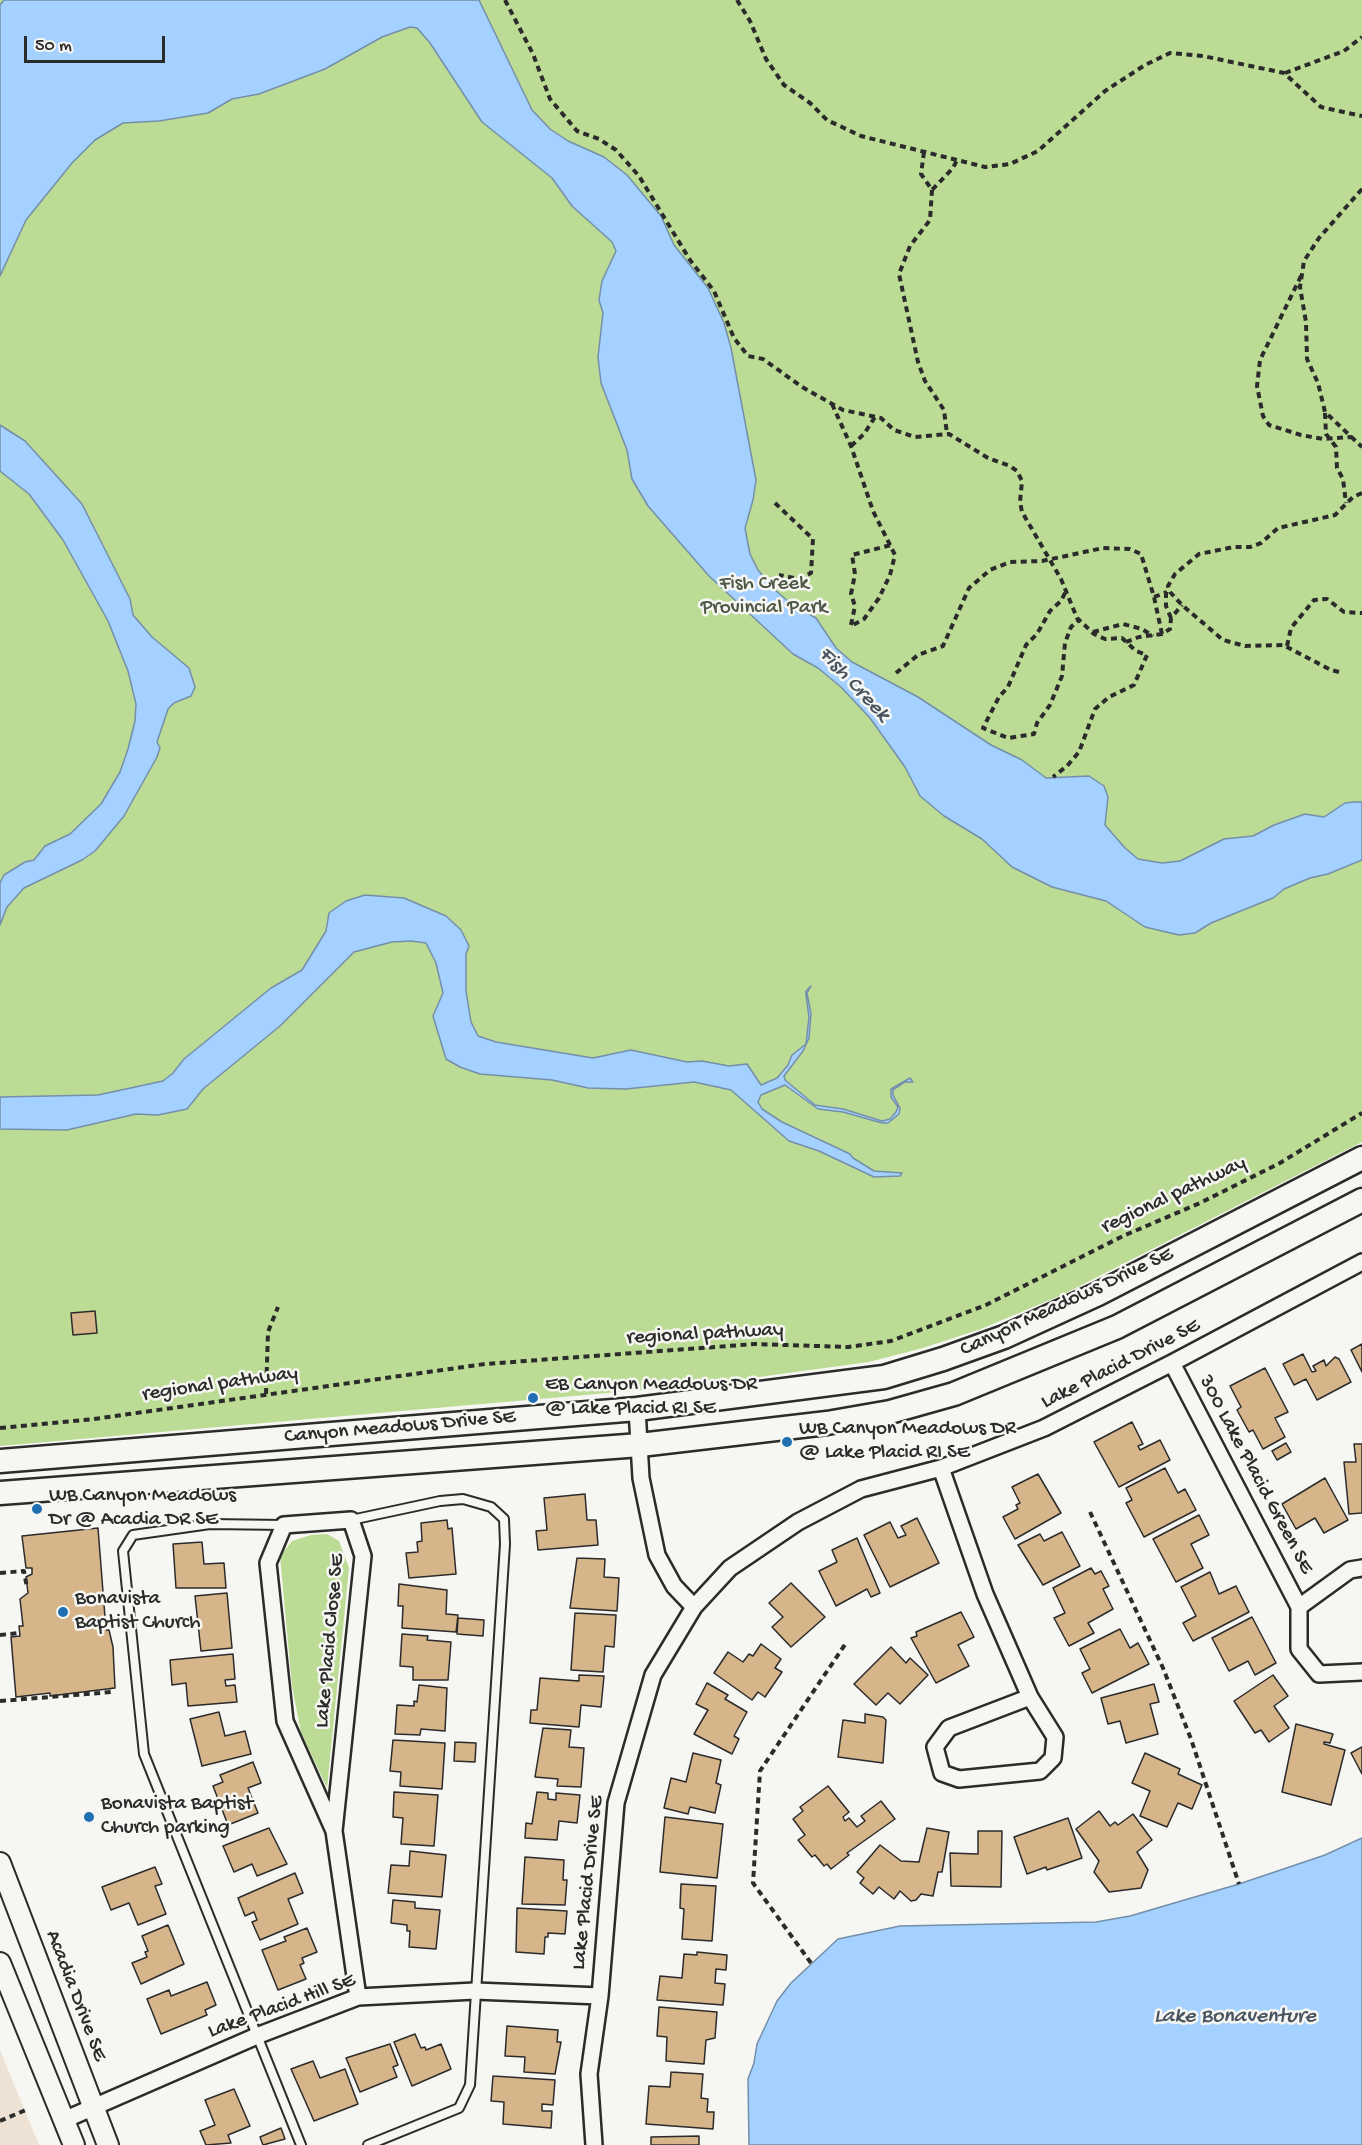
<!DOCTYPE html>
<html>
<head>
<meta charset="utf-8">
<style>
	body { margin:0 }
	#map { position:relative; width:1362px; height:2145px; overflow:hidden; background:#f6f6f2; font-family:"Gochi Hand",sans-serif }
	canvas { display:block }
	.scale { position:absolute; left:24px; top:36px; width:141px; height:27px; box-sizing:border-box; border:3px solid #2b2b2b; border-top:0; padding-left:8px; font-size:18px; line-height:21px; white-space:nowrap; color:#2b2b2b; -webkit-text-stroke:4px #f6f6f2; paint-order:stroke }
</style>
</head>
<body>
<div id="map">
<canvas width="1362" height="2145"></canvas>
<div class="scale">50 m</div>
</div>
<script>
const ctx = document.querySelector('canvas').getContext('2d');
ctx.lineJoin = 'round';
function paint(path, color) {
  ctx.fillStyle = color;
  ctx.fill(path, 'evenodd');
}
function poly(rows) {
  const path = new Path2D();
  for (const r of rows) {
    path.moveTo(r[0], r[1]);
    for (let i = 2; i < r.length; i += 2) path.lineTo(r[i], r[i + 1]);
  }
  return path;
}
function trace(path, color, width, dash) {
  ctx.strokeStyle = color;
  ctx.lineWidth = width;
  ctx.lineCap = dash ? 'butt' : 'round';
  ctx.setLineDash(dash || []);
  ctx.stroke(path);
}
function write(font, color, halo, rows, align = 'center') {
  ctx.font = font + ' "Gochi Hand",sans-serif';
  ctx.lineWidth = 5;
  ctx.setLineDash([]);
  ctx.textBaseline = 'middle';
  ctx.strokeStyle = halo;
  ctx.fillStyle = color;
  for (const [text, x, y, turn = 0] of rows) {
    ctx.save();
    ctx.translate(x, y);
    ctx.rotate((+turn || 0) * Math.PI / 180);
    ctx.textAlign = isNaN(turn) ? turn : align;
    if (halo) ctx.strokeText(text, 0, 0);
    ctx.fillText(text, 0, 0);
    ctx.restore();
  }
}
paint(poly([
	[0,2050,39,2145,0,2145]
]), '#ede2d3');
paint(poly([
	[0,0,1362,0,1362,1142,1064,1294,981,1329,923,1348,869,1362,700,1385,0,1446],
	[327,1534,339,1541,349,1568,327,1788,301,1733,292,1686,280,1556,292,1541,311,1535]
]), '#bcdc95');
const water = poly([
	[4,0,479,0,532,110,550,129,568,141,604,157,627,175,661,216,674,245,708,288,724,323,731,348,756,480,753,500,745,528,750,554,758,570,775,590,790,603,816,618,836,648,852,662,918,697,991,745,1022,760,1046,778,1089,776,1104,786,1108,797,1105,825,1125,848,1138,859,1162,863,1180,861,1224,839,1253,836,1274,825,1305,814,1324,817,1345,803,1354,802,1362,802,1362,860,1328,874,1310,878,1284,889,1273,898,1211,923,1195,933,1179,935,1145,927,1106,901,1052,887,1012,867,982,839,944,816,920,796,905,767,870,718,841,687,818,668,793,654,709,576,648,506,632,479,627,450,601,383,598,357,603,313,599,300,602,281,616,251,612,242,572,206,552,178,482,122,430,43,417,28,410,27,382,37,325,69,259,94,232,99,208,113,159,121,123,123,95,140,72,163,26,220,0,276,0,5,4,0],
	[0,425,25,441,82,504,130,599,133,615,152,637,189,668,195,687,191,696,174,703,168,709,157,742,160,748,157,757,124,816,95,851,82,860,24,888,7,907,0,925,0,883,4,875,25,862,34,860,45,846,70,834,101,804,120,772,128,749,135,721,136,704,128,671,108,621,63,540,29,494,0,471,0,425],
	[365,895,404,898,446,916,461,930,469,946,466,954,466,991,471,1022,478,1036,496,1042,593,1058,631,1050,687,1062,702,1061,729,1066,747,1064,761,1085,777,1078,788,1065,792,1055,806,1044,809,1017,806,995,806,991,811,986,807,993,811,1014,809,1038,803,1051,784,1076,785,1080,815,1105,843,1109,882,1121,890,1119,896,1112,898,1107,891,1097,891,1089,910,1078,913,1082,905,1082,893,1090,893,1095,900,1108,899,1114,888,1123,882,1123,843,1112,818,1109,785,1085,761,1095,758,1102,762,1109,782,1122,850,1154,853,1158,874,1171,902,1173,900,1176,874,1177,819,1151,789,1141,731,1090,694,1082,626,1089,588,1088,552,1080,480,1074,460,1067,446,1059,433,1016,443,993,436,963,426,943,411,941,392,942,354,952,280,1026,203,1089,187,1109,158,1115,136,1114,67,1130,0,1129,0,1097,98,1095,163,1081,173,1073,184,1059,271,988,302,970,326,931,329,913,346,901,365,895],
	[1362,1838,1362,2145,749,2145,748,2079,754,2063,757,2044,777,2001,791,1983,838,1939,900,1926,1096,1922,1130,1916,1239,1884,1325,1855,1362,1838]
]);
paint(water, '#a4d1ff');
trace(water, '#748faa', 1.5);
const building = poly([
	[95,1311,97,1333,73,1335,71,1313,95,1311],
	[1362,1344,1362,1372,1351,1350,1362,1344],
	[1303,1354,1312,1372,1316,1371,1313,1366,1324,1360,1326,1366,1335,1357,1339,1359,1351,1382,1317,1400,1306,1379,1294,1385,1283,1364,1303,1354],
	[1265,1368,1288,1412,1275,1418,1285,1437,1263,1449,1253,1430,1249,1432,1237,1410,1241,1407,1230,1386,1265,1368],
	[1132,1422,1143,1444,1138,1446,1140,1450,1160,1440,1170,1460,1119,1487,1094,1442,1132,1422],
	[1286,1443,1291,1452,1277,1460,1272,1451,1286,1443],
	[1354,1444,1362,1444,1362,1513,1349,1514,1344,1462,1356,1462,1354,1444],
	[1165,1468,1178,1493,1185,1489,1196,1510,1144,1537,1126,1503,1132,1500,1126,1488,1165,1468],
	[1038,1474,1061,1513,1015,1539,1003,1517,1018,1509,1016,1505,1020,1503,1012,1487,1038,1474],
	[1325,1478,1348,1520,1324,1533,1315,1518,1296,1529,1282,1504,1325,1478],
	[585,1494,587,1520,596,1520,598,1545,538,1550,536,1531,547,1530,544,1498,585,1494],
	[1199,1515,1209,1535,1191,1544,1203,1568,1176,1582,1153,1539,1199,1515],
	[917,1518,939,1563,890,1587,864,1535,890,1522,898,1538,906,1535,901,1526,917,1518],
	[447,1520,448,1529,452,1528,456,1574,409,1578,406,1553,418,1552,417,1542,422,1541,421,1523,447,1520],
	[98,1528,106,1630,109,1630,113,1647,115,1688,50,1696,50,1693,16,1697,11,1637,20,1636,19,1626,23,1626,20,1599,28,1593,26,1577,32,1574,32,1568,26,1568,22,1536,98,1528],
	[1062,1532,1080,1566,1043,1585,1018,1545,1040,1534,1044,1541,1062,1532],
	[857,1538,880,1593,871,1597,867,1589,836,1606,819,1571,837,1562,832,1550,857,1538],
	[202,1542,204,1564,224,1563,226,1588,176,1588,173,1544,202,1542],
	[577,1558,605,1559,604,1577,619,1578,617,1611,570,1608,577,1558],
	[1091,1568,1095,1574,1101,1571,1109,1586,1103,1589,1113,1609,1088,1623,1094,1633,1069,1646,1054,1618,1065,1613,1053,1588,1091,1568],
	[1210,1572,1219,1594,1236,1586,1249,1612,1193,1641,1183,1623,1196,1616,1181,1587,1210,1572],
	[791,1583,825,1617,791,1647,772,1627,783,1617,769,1603,791,1583],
	[399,1584,447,1590,446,1614,458,1615,456,1632,402,1628,403,1606,398,1606,399,1584],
	[227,1593,232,1648,201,1651,195,1596,227,1593],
	[961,1612,974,1637,958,1645,969,1666,936,1683,911,1638,917,1636,916,1632,961,1612],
	[575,1613,616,1615,614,1647,605,1646,603,1672,571,1670,575,1613],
	[1252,1617,1276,1663,1255,1675,1248,1661,1229,1671,1212,1638,1252,1617],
	[458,1618,484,1620,483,1636,457,1634,458,1618],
	[1120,1629,1130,1648,1138,1643,1149,1664,1092,1693,1082,1673,1090,1669,1080,1649,1120,1629],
	[402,1634,428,1636,427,1640,451,1642,448,1680,413,1680,413,1667,400,1666,402,1634],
	[761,1644,781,1659,775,1668,782,1672,765,1697,758,1692,752,1700,714,1673,728,1652,743,1662,749,1654,753,1656,761,1644],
	[891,1647,906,1663,910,1658,928,1675,900,1704,888,1693,876,1705,854,1684,891,1647],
	[233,1654,235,1679,225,1680,226,1686,235,1685,237,1702,188,1706,186,1683,172,1685,170,1660,233,1654],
	[579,1675,604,1676,601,1707,581,1705,579,1727,530,1723,531,1710,537,1710,540,1678,579,1681,579,1675],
	[1273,1675,1288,1696,1274,1706,1289,1728,1269,1742,1261,1730,1255,1733,1234,1701,1273,1675],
	[707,1683,728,1695,725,1699,747,1712,734,1736,739,1739,732,1754,694,1734,708,1710,696,1704,707,1683],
	[1154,1684,1159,1702,1150,1704,1158,1734,1126,1743,1120,1721,1108,1724,1101,1698,1154,1684],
	[419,1685,447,1688,445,1731,421,1729,420,1735,395,1734,397,1705,414,1706,414,1701,417,1702,419,1685],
	[219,1712,225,1736,245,1731,251,1754,202,1766,190,1719,219,1712],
	[865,1714,883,1717,886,1720,883,1763,838,1757,843,1720,865,1723,865,1714],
	[1296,1724,1333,1734,1330,1743,1324,1742,1324,1744,1345,1750,1331,1805,1282,1792,1296,1724],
	[543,1728,571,1730,569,1747,584,1748,581,1787,557,1786,558,1779,535,1777,543,1728],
	[393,1740,445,1743,442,1789,400,1786,401,1772,390,1771,393,1740],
	[455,1742,476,1743,475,1762,454,1761,455,1742],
	[1362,1747,1362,1774,1351,1753,1362,1747],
	[693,1753,721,1760,716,1783,721,1785,715,1813,690,1807,688,1814,664,1808,671,1778,686,1782,693,1753],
	[1145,1753,1180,1769,1178,1774,1202,1785,1192,1809,1178,1803,1167,1827,1140,1816,1150,1791,1132,1783,1145,1753],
	[253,1762,261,1783,248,1788,258,1813,228,1825,213,1786,223,1782,220,1775,253,1762],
	[828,1786,849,1812,843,1817,845,1821,849,1818,857,1827,865,1821,861,1816,881,1801,895,1819,847,1853,849,1855,831,1869,827,1864,824,1866,815,1855,812,1857,798,1840,805,1835,793,1819,803,1811,800,1807,828,1786],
	[394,1792,438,1795,434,1846,401,1844,403,1818,393,1817,394,1792],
	[537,1792,548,1793,548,1799,556,1800,556,1793,580,1795,577,1823,559,1821,557,1840,525,1838,526,1823,532,1824,537,1792],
	[1099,1811,1110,1826,1115,1822,1118,1825,1133,1814,1152,1840,1137,1852,1148,1870,1141,1888,1109,1892,1094,1872,1099,1861,1076,1829,1099,1811],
	[665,1817,723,1824,717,1878,660,1872,665,1817],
	[1068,1818,1082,1858,1047,1870,1046,1867,1027,1874,1014,1837,1068,1818],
	[269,1828,287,1864,257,1876,252,1864,234,1872,223,1846,269,1828],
	[927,1828,949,1832,942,1872,938,1872,933,1896,921,1894,916,1900,911,1901,900,1891,894,1899,879,1887,873,1894,860,1883,864,1878,857,1872,880,1845,901,1861,919,1862,927,1828],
	[978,1831,1002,1831,1001,1887,951,1886,950,1853,978,1854,978,1831],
	[410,1851,446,1855,442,1897,388,1893,391,1865,409,1866,410,1851],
	[525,1857,564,1860,563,1880,567,1880,565,1905,522,1904,525,1857],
	[155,1867,162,1884,155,1886,166,1914,138,1925,129,1903,111,1910,102,1887,155,1867],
	[295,1873,303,1893,288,1899,298,1924,260,1940,252,1922,257,1920,254,1912,245,1916,238,1898,295,1873],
	[681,1884,716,1886,712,1941,682,1939,684,1909,680,1908,681,1884],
	[393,1900,415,1902,415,1908,440,1910,436,1949,409,1947,410,1931,407,1931,407,1925,391,1923,393,1900],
	[517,1908,567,1911,565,1934,548,1933,548,1937,545,1937,544,1954,516,1952,517,1908],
	[168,1925,184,1964,141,1984,132,1963,147,1957,145,1952,148,1951,142,1936,168,1925],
	[307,1928,317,1952,302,1958,304,1963,300,1965,306,1979,278,1990,262,1950,286,1941,284,1937,307,1928],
	[697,1952,727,1955,726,1970,716,1969,715,1983,725,1984,723,2005,657,2000,660,1976,682,1978,684,1954,697,1955,697,1952],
	[207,1982,216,2005,205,2010,207,2015,161,2034,147,1999,169,1990,171,1996,207,1982],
	[659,2007,717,2012,715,2038,706,2040,704,2064,666,2061,667,2037,657,2036,659,2007],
	[507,2026,558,2030,557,2042,561,2042,555,2074,524,2072,525,2057,505,2056,507,2026],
	[415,2034,421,2048,425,2047,426,2050,441,2044,451,2069,412,2086,394,2042,415,2034],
	[390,2044,398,2065,393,2067,397,2077,360,2092,346,2058,390,2044],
	[313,2061,320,2078,345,2069,358,2104,314,2121,291,2069,313,2061],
	[671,2072,703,2074,701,2098,708,2099,707,2112,714,2112,713,2129,646,2124,649,2086,670,2087,671,2072],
	[493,2076,555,2080,553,2105,542,2104,542,2111,552,2111,551,2128,503,2124,504,2102,491,2101,493,2076],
	[234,2089,250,2126,228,2135,231,2143,206,2145,200,2131,215,2125,205,2100,234,2089],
	[281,2128,285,2139,263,2145,260,2137,281,2128],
	[699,2136,699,2145,651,2145,651,2137,699,2136]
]);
paint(building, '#d7b58a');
trace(building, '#2b2b2b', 1.5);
const service = poly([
	[351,1520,440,1501,463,1499,491,1507,504,1519,505,1544,470,2085,459,2108,368,2145],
	[284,1525,210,1524,133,1535,123,1551,144,1754,301,2145]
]);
const minor = poly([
	[1172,1363,1299,1607,1299,1649,1319,1674,1362,1672],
	[637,1409,641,1478,657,1555,674,1586,694,1607],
	[941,1468,985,1594,1030,1697,1055,1737,1053,1758,1040,1771,959,1779,942,1773,935,1747,949,1728,1030,1697],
	[1299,1607,1350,1570,1362,1568],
	[334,1831,285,1721,268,1563,284,1525,351,1520,363,1556,334,1831,358,1997],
	[64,2120,259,2035,358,1997,475,1991,600,1996],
	[594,2145,589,2074,600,1996,616,1803,653,1675,694,1607,730,1568,798,1522,861,1489,941,1468,1044,1428,1172,1363,1362,1262]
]);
const tertiary = poly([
	[0,1863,108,2145],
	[0,1963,74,2145]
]);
const secondary = poly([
	[0,1461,637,1409,884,1377,943,1359,1004,1337,1098,1294,1362,1158],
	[0,1493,640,1445,827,1423,890,1412,954,1394,1117,1327,1362,1200]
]);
trace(service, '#2b2b2b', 12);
trace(minor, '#2b2b2b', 20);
trace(tertiary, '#2b2b2b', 24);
trace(secondary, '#2b2b2b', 27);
trace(poly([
	[505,0,533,54,550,99,577,131,599,139,616,150,639,176,690,260,714,291,734,338,748,356,763,359,802,387,843,410,881,418,894,430,915,437,949,434,988,458,1010,466,1017,471,1022,481,1020,502,1022,512,1061,579,1077,618,1094,634,1105,639,1122,638,1136,651,1147,655,1134,685,1109,697,1095,709,1079,752,1067,766,1053,777],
	[737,0,750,21,766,59,784,85,810,103,827,120,861,136,985,167,1010,164,1038,151,1105,91,1145,65,1170,53,1203,56,1284,73,1321,107,1362,116],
	[1285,73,1344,51,1362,37],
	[924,152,921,174,932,190,953,168,957,160],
	[1362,189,1319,238,1304,261,1300,287,1306,322,1307,359,1318,383,1325,412,1362,447],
	[932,190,930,220,910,246,899,274,918,362,925,381,944,410,947,434],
	[1301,276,1260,360,1257,386,1263,416,1269,425,1301,435,1323,439,1352,437],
	[832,404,851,446,873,511,895,555,890,575,879,598,864,619,851,626],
	[1325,413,1326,434,1336,447,1337,468,1343,479,1346,503],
	[851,446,864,434,875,417],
	[775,503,813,539,811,573,799,579,779,575],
	[1166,592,1166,606,1171,618],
	[1065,593,1061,601,1050,611,1037,634,1026,645,1008,687,999,697,983,728,1008,738,1034,734,1037,723,1050,705,1062,676,1065,643,1071,627,1079,620],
	[1154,597,1167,592],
	[851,625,855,606,851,594,855,574,852,555,891,545],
	[1093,632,1123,624,1142,629,1153,636],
	[1126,642,1139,637,1162,634,1170,629,1171,618,1182,605],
	[1287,646,1291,628,1314,600,1327,599,1344,612,1362,613],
	[1339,672,1331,670,1283,645,1245,646,1223,640,1182,605,1170,592,1168,586,1175,574,1199,554,1234,547,1250,547,1261,543,1278,528,1335,515,1353,497,1362,493],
	[896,673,918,655,943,646,969,588,990,570,1010,562,1042,561,1103,548,1130,549,1141,554,1154,597,1162,634],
	[266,1394,268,1332,278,1307],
	[0,1428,94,1419,485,1364,755,1344,848,1347,891,1341,986,1305,1123,1236,1200,1203,1280,1163,1362,1113],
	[1090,1512,1163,1668,1191,1739,1239,1884],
	[0,1573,24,1571,27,1588],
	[0,1635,19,1633],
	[0,1701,112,1692,111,1688],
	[811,1963,753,1883,760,1771,846,1643],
	[0,2121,28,2109]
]), '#2b2b2b', 4, [6, 4.5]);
trace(service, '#f6f6f2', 8);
trace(minor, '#f6f6f2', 15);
trace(tertiary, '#f6f6f2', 20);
trace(secondary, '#f6f6f2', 22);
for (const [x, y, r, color] of [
	[533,1398,6,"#1f6fb2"],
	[787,1442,6,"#1f6fb2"],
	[37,1509,6,"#1f6fb2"],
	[63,1612,6,"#1f6fb2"],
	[89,1817,6,"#1f6fb2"]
]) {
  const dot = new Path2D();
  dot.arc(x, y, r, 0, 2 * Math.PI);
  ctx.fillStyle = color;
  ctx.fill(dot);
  trace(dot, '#f6f6f2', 2);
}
write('21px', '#4f5746', '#f6f6f2', [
	["Fish Creek",764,585],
	["Provincial Park",764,609]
]);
write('21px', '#2b2b2b', '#f6f6f2', [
	["regional pathway",1174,1196,-25],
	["Canyon Meadows Drive SE",1067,1303,-25],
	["regional pathway",705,1335,-3],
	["Lake Placid Drive SE",1121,1365,-27],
	["regional pathway",220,1385,-8],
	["Canyon Meadows Drive SE",400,1428,-5],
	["300 Lake Placid Green SE",1255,1475,62],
	["Lake Placid Close SE",331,1641,-85],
	["Lake Placid Drive SE",589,1883,-84],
	["Acadia Drive SE",75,1996,69],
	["Lake Placid Hill SE",282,2007,-20]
]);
write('21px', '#2b2b2b', '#f6f6f2', [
	["EB Canyon Meadows DR",545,1386],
	["@ Lake Placid RI SE",545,1410],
	["WB Canyon Meadows DR",799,1430],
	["@ Lake Placid RI SE",799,1454],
	["WB Canyon Meadows",49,1497],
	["Dr @ Acadia DR SE",49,1521],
	["Bonavista",75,1600],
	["Baptist Church",75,1624],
	["Bonavista Baptist",101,1805],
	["Church parking",101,1829]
], 'left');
write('italic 22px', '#495460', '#f6f6f2', [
	["Fish Creek",853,685,47],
	["Lake Bonaventure",1235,2018]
]);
</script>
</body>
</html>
